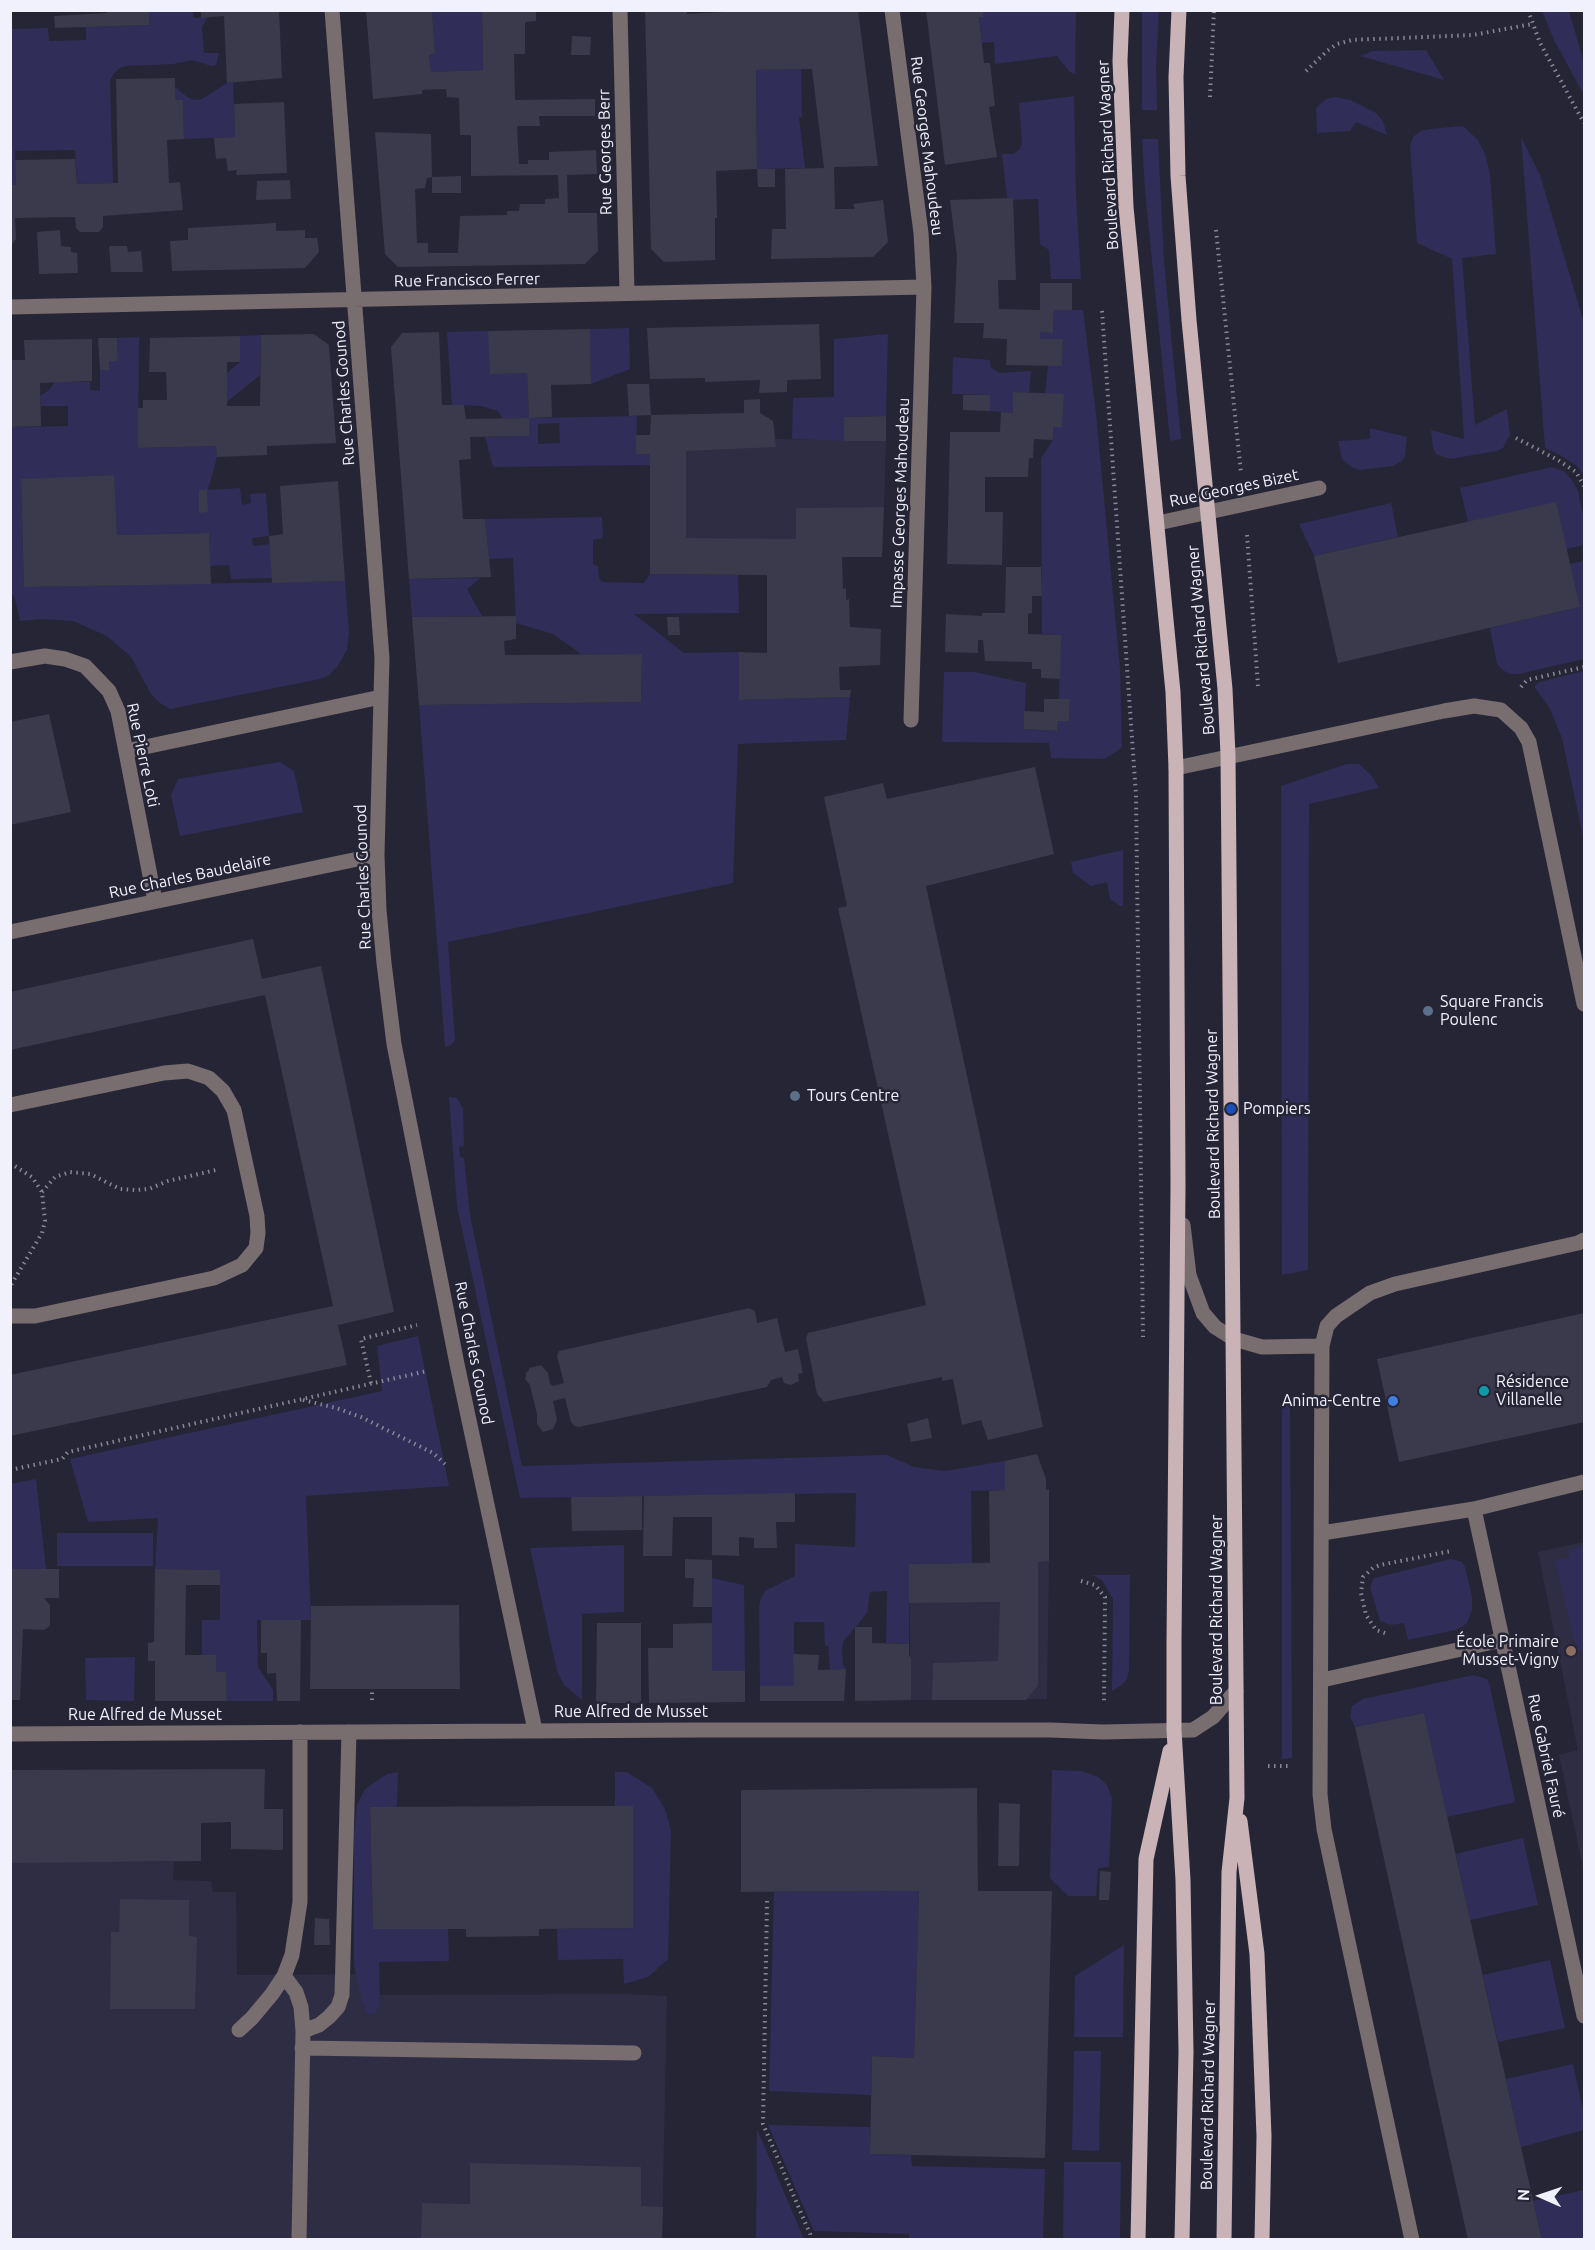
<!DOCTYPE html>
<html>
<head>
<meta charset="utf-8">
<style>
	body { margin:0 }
	#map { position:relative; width:1595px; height:2250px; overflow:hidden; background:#262536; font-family:Ubuntu,sans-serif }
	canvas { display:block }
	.frame { position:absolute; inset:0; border:12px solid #f1f1fd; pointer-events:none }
	.north { position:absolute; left:1511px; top:2166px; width:60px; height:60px; -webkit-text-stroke:4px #262536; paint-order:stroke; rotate:273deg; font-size:16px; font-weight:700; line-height:24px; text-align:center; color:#f1f1fd }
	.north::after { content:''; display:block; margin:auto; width:21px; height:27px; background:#f1f1fd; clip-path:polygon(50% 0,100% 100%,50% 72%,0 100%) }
</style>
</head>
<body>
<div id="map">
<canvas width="1595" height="2250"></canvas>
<div class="frame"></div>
<div class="north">N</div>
</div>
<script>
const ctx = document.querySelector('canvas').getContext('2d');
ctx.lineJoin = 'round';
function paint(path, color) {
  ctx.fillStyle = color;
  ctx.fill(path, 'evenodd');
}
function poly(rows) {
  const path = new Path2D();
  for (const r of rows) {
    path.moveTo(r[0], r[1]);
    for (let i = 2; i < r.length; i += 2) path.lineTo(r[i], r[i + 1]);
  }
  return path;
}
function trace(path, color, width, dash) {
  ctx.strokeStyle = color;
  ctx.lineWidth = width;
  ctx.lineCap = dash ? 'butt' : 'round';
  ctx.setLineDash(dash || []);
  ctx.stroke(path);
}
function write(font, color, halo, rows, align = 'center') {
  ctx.font = font + ' Ubuntu,sans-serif';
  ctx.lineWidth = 5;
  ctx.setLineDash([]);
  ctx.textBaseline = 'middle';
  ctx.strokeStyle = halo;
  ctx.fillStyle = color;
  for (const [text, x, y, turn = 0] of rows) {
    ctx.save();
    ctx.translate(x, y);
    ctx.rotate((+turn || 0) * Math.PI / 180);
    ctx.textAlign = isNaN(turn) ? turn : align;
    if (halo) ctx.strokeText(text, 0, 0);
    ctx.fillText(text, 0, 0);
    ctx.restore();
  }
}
paint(poly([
	[760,413,773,421,775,439,886,441,884,507,850,508,796,575,650,574,651,415],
	[1584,1542,1584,1873,1559,1755,1578,1750,1538,1552],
	[1049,1561,1047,1699,911,1700,909,1564],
	[11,1770,112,1771,111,1862,174,1862,173,1880,211,1881,213,1892,236,1892,237,1975,374,1974,380,1995,624,1994,667,1996,662,2239,11,2240]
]), '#2e2d43');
paint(poly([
	[149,11,193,11,194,18,208,17,202,27,204,53,219,53,216,65,211,66,192,60,173,64,126,66,118,69,113,75,110,81,113,183,77,184,75,150,15,151,16,185,11,185,10,29,48,28,49,41,86,40,86,27,149,25],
	[432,11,482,11,483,70,431,72,429,55,435,54],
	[983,11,1076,11,1075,74,1070,72,1057,56,995,64,994,42,982,43,979,17,984,17],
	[1142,11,1159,11,1156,66,1157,110,1142,110],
	[1542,11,1569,11,1584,63,1584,95,1554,40],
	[1426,50,1444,80,1360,56,1373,51],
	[801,69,802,117,799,117,805,168,757,169,756,70],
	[233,82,235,137,184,139,183,100,175,100,175,87,187,97,194,100,202,99,227,83],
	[1074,96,1076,196,1081,279,1051,279,1049,250,1040,244,1038,199,1013,200,1012,198,1007,198,1002,154,1013,154,1019,150,1022,144,1019,103],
	[1335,97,1350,100,1376,113,1383,121,1387,135,1356,122,1350,131,1317,133,1316,108,1326,99],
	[1463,126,1478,140,1485,154,1490,174,1496,254,1462,258,1475,425,1507,409,1510,435,1503,448,1497,451,1450,459,1436,454,1433,448,1431,430,1464,439,1452,259,1417,243,1410,145,1414,136,1421,131,1430,129],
	[1521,137,1540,175,1584,323,1584,476,1577,466,1560,455,1545,448],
	[1142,139,1158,139,1164,261,1181,439,1170,441,1145,191],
	[1054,310,1083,310,1096,414,1120,668,1122,748,1104,759,1051,758,1049,743,942,742,944,672,975,672,1026,683,1024,729,1057,731,1058,721,1069,721,1070,700,1059,699,1060,635,1042,634,1041,458,1053,440,1053,427,1045,393,1048,365,1062,366,1063,340,1040,339,1040,332,1053,332],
	[629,328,630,369,591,384,590,329],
	[488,331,527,373,529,418,637,416,636,455,650,454,650,465,493,467,485,437,528,436,529,418,503,419,498,411,481,406,452,405,447,332],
	[559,423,560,443,538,444,538,424],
	[888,334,886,416,845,417,844,441,792,439,793,398,834,397,834,339],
	[261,335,260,375,227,402,227,373,240,362,240,336],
	[139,337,138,448,216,446,217,457,208,490,240,488,242,505,251,503,250,494,266,493,269,536,252,538,253,546,270,544,272,578,231,579,229,565,210,566,209,533,117,535,113,475,21,480,24,587,345,581,349,631,347,650,337,667,329,675,320,679,170,709,160,703,151,694,131,657,107,636,73,621,43,619,20,621,14,595,10,595,10,427,68,426,68,406,41,406,40,396,49,390,55,382,90,382,90,390,100,391,100,370,109,370,109,361,118,361,117,338],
	[953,357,990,360,991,368,1000,373,1031,371,1029,393,1013,392,1013,413,990,411,989,395,952,394],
	[1370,428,1407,437,1405,457,1400,462,1393,466,1359,470,1350,466,1342,459,1338,441,1370,439],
	[1552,467,1565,472,1572,480,1578,491,1584,519,1584,545,1566,549,1468,522,1460,488],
	[1391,503,1398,537,1314,556,1299,524],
	[602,517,603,532,602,538,593,540,593,564,598,566,599,578,602,582,644,583,650,574,738,575,739,613,634,614,684,653,739,652,739,700,850,697,846,740,738,744,733,883,448,942,455,1040,451,1045,445,1047,419,705,641,702,642,654,581,654,553,634,516,623,513,558,489,559,485,519],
	[1584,561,1584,659,1519,674,1511,674,1504,671,1497,664,1490,628,1580,607,1570,564],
	[481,578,467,589,482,616,412,617,409,579],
	[1584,671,1584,841,1562,738,1549,707,1535,688,1535,685,1540,682],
	[280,762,294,771,303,812,180,836,171,795,178,779],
	[1347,764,1359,764,1372,776,1379,788,1309,804,1308,1270,1282,1275,1281,786],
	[1123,850,1123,906,1120,906,1110,899,1107,882,1091,886,1073,873,1071,862],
	[449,1097,457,1098,463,1108,464,1146,459,1147,460,1157,464,1158,470,1215,522,1466,887,1455,914,1467,945,1471,1005,1461,1005,1490,971,1491,972,1563,909,1564,909,1644,886,1643,887,1591,870,1592,867,1613,843,1642,842,1652,843,1665,846,1669,830,1670,828,1646,825,1646,824,1622,794,1622,794,1686,760,1686,759,1607,761,1598,765,1591,795,1576,795,1544,855,1547,856,1493,520,1498,457,1206],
	[418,1336,449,1486,306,1496,311,1620,257,1620,258,1667,273,1690,273,1701,227,1701,226,1673,216,1672,202,1655,202,1620,220,1620,220,1570,155,1569,158,1518,88,1522,70,1459,382,1391,377,1346],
	[1290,1399,1292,1732,1292,1758,1282,1759,1282,1409,1285,1401],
	[36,1479,46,1569,11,1569,10,1484],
	[57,1533,153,1533,153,1566,57,1566],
	[624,1545,624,1612,582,1614,582,1700,564,1685,557,1671,530,1548],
	[1584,1546,1584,1650,1577,1652,1555,1561,1570,1557,1568,1550],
	[1451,1559,1462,1562,1465,1567,1472,1597,1472,1610,1467,1623,1462,1627,1455,1630,1408,1640,1404,1623,1390,1625,1380,1621,1370,1587,1374,1578],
	[1092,1575,1130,1575,1129,1670,1127,1679,1122,1685,1112,1691,1113,1599,1102,1580],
	[712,1578,744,1585,745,1671,712,1671],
	[135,1657,134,1701,86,1700,85,1658],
	[1474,1675,1487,1679,1489,1683,1515,1800,1512,1803,1447,1817,1424,1713,1355,1727,1350,1717,1352,1706,1363,1699],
	[1052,1770,1082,1771,1098,1777,1107,1785,1112,1798,1109,1867,1098,1868,1096,1896,1068,1896,1050,1878],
	[398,1772,397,1807,370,1807,373,1929,448,1929,449,1961,379,1962,380,2003,377,2011,371,2015,367,2013,362,2001,354,1965,354,1833,357,1805,365,1789,387,1774],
	[615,1772,627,1772,652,1788,665,1809,671,1830,668,1959,648,1977,624,1984,623,1959,558,1960,557,1929,633,1928,633,1807,615,1806],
	[1523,1838,1538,1905,1470,1920,1456,1854],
	[919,1891,914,2058,872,2056,871,2095,769,2091,774,1892],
	[1124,1945,1123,2037,1074,2037,1075,1976],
	[1550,1960,1565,2028,1498,2042,1483,1975],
	[1074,2051,1101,2051,1099,2151,1072,2150],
	[1573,2064,1584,2115,1584,2130,1521,2147,1506,2079],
	[768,2125,870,2127,870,2154,911,2155,912,2166,1045,2169,1043,2239,909,2240,909,2234,814,2231],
	[757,2129,804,2239,756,2239],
	[1064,2162,1121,2162,1120,2239,1063,2239],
	[1584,2190,1584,2239,1542,2239,1533,2201]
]), '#302d58');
paint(poly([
	[107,10,149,10,149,25,55,28,54,16,107,13],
	[201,10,279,10,282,78,227,83,224,16,201,18],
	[366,10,432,10,435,54,429,55,431,72,483,70,482,10,536,10,536,21,525,22,525,54,514,54,515,100,595,99,595,116,539,116,540,126,517,126,519,164,528,164,528,160,549,160,549,152,596,150,597,174,567,175,568,213,597,213,598,251,585,264,398,267,385,254,375,132,431,134,432,177,427,178,425,188,415,189,417,243,428,243,428,253,458,253,460,216,507,215,507,211,519,211,520,204,545,204,545,199,559,198,558,175,471,176,471,135,460,135,459,98,447,97,446,89,422,90,422,94,373,99],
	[645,10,687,10,687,14,764,10,858,10,878,166,834,167,835,209,855,209,853,204,883,200,888,242,873,257,771,259,772,229,786,229,785,169,824,168,812,69,756,70,757,169,775,169,775,187,758,187,757,169,716,171,717,218,715,218,715,260,664,262,651,249],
	[926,10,983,10,984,17,979,17,984,63,990,63,995,106,989,107,997,157,945,165],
	[572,36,591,37,590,55,571,55],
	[175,78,175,100,183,100,184,139,167,140,169,183,180,182,183,210,103,216,103,227,99,232,80,232,76,228,75,217,15,218,16,239,10,247,10,185,16,185,15,160,75,159,77,184,118,183,116,79],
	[284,102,287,173,236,175,237,170,228,171,226,158,216,159,214,138,235,137,234,104],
	[461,176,461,193,432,193,432,177],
	[290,180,291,199,256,200,257,181],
	[1013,198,1016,280,998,280,999,309,1040,310,1040,283,1072,283,1072,310,1054,310,1053,333,1040,332,1040,339,1063,339,1062,366,1006,365,1007,339,983,338,984,323,954,323,957,256,950,200],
	[276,223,276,231,305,230,305,238,317,238,319,252,305,268,172,271,170,241,188,240,188,228],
	[60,230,61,246,71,247,71,252,77,253,78,273,39,274,37,232],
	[109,246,127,246,128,252,141,251,143,272,111,272],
	[819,324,821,379,787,380,787,392,759,393,760,380,705,382,705,378,650,379,647,328],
	[590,329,591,384,551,385,552,417,529,418,527,373,490,374,488,331],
	[439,332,442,405,464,405,466,419,529,418,529,436,470,437,471,459,459,460,463,519,485,519,491,577,409,579,391,347,402,333],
	[314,334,329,345,336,443,267,446,267,455,217,457,216,446,138,448,138,408,143,408,143,400,167,400,166,372,149,372,150,338,240,336,240,362,227,362,227,406,260,406,261,335],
	[98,338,117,338,118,361,109,361,109,370,100,370],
	[92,339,92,381,40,383,41,426,10,427,10,360,25,360,24,340],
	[627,384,649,384,651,415,629,416],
	[1013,392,1064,394,1062,427,1053,427,1053,440,1034,439,1033,458,1029,458,1028,477,985,477,985,512,1003,512,1002,565,947,564,950,432,1000,432,1001,412,1013,413],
	[963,395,990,395,990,411,963,410],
	[760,399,760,413,773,421,776,447,686,451,686,538,796,539,796,508,884,507,882,557,842,557,843,589,846,588,846,600,849,599,850,627,881,629,880,665,839,667,840,690,851,690,850,697,739,700,739,652,767,653,767,575,650,574,650,454,636,455,636,435,650,435,651,415,744,413,744,400],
	[886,416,886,441,844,441,844,417],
	[114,475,117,535,209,533,211,584,24,587,21,479],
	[338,481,345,581,272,583,269,536,283,534,280,486],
	[199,490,207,490,208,512,199,513],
	[1556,502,1580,607,1338,663,1314,556],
	[1006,567,1041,567,1042,596,1032,596,1032,613,1028,614,1028,634,1061,635,1060,679,1041,678,1041,669,1032,669,1032,662,985,661,983,640,978,640,978,653,945,652,946,614,982,616,982,613,1005,613],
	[516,616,516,639,504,641,505,655,642,654,641,702,419,705,412,617],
	[667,617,679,617,680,635,668,635],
	[1044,699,1070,699,1069,721,1058,721,1057,731,1024,729,1024,711,1044,712],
	[49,714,71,812,10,825,10,722],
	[1035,767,1054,854,926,886,1043,1427,988,1440,981,1420,962,1425,953,1379,942,1381,942,1377,824,1402,817,1394,806,1338,808,1333,926,1305,838,908,847,906,824,797,883,783,887,799],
	[253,939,262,979,321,966,394,1312,338,1325,347,1365,10,1436,10,1375,333,1306,265,995,10,1050,10,992],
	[749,1308,755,1311,757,1323,777,1318,785,1352,798,1349,803,1373,798,1374,799,1381,791,1385,784,1383,782,1377,771,1380,767,1387,579,1427,574,1426,571,1422,565,1398,553,1401,557,1420,553,1429,543,1432,537,1424,537,1414,530,1385,525,1379,526,1373,529,1370,529,1368,541,1365,548,1373,550,1384,553,1386,564,1383,557,1356,559,1351],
	[1584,1313,1584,1422,1399,1462,1377,1359],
	[928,1418,932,1438,911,1442,907,1424],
	[1037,1454,1046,1479,1046,1490,1049,1489,1049,1561,1038,1562,1038,1686,1026,1700,932,1700,933,1663,998,1661,1000,1602,909,1603,909,1564,990,1563,989,1491,1005,1490,1005,1461],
	[795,1493,795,1522,776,1522,777,1548,754,1548,754,1538,739,1537,739,1556,712,1555,712,1517,673,1517,672,1556,643,1556,644,1496],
	[642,1496,642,1530,572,1531,571,1497],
	[685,1559,712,1560,712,1607,693,1607,694,1578,685,1578],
	[10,1569,59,1569,59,1598,44,1598,50,1605,50,1626,44,1630,23,1629,20,1700,10,1700],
	[155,1569,220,1570,220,1585,186,1585,185,1655,216,1655,216,1672,226,1672,227,1701,155,1701,155,1661,148,1661,148,1643,154,1642],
	[459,1605,460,1689,310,1689,311,1606],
	[261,1620,301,1620,300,1701,277,1701,276,1673,267,1674,267,1653,261,1653],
	[597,1623,641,1623,641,1703,596,1703],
	[712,1623,712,1671,745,1671,745,1702,649,1703,648,1648,673,1648,673,1624],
	[855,1627,872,1627,872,1643,909,1644,909,1656,911,1657,911,1700,855,1701],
	[793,1654,819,1655,818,1670,846,1669,844,1701,760,1701,760,1686,794,1686],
	[1424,1713,1521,2147,1542,2240,1468,2240,1355,1727],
	[265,1769,264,1809,283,1809,283,1850,231,1849,231,1822,201,1823,201,1861,10,1863,10,1770],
	[977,1788,978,1891,1052,1891,1045,2158,870,2154,872,2056,914,2058,919,1891,741,1892,741,1790],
	[999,1803,1020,1804,1019,1866,998,1866],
	[562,1806,633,1806,633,1928,539,1929,539,1936,470,1937,466,1937,466,1929,373,1929,370,1807],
	[1100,1871,1111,1872,1109,1900,1099,1900],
	[120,1899,189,1900,189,1936,197,1937,195,2009,110,2009,111,1932,119,1932],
	[315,1918,329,1919,330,1945,314,1945],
	[470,2163,641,2167,641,2206,663,2207,662,2240,421,2240,422,2203,470,2204]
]), '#3a3a4c');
trace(poly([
	[1528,10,1540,43,1584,123],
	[1306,71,1327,51,1337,44,1352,40,1473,35,1532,24],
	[1210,97,1214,10],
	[1216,230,1241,473],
	[1102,311,1136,795,1143,1337],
	[1516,438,1558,460,1576,472,1584,486],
	[1247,535,1258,686],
	[1521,687,1527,680,1584,667],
	[10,1163,32,1177,42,1192,45,1221,42,1233,11,1285],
	[42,1192,55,1177,70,1172,90,1174,120,1189,135,1190,149,1189,168,1181,216,1170],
	[371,1383,361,1339,417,1325],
	[303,1400,336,1408,361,1417,433,1453,445,1464],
	[10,1470,62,1459,68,1452,427,1371],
	[1081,1581,1095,1585,1105,1597,1104,1702],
	[1385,1633,1376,1630,1366,1615,1361,1593,1363,1577,1373,1568,1380,1565,1451,1551],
	[372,1700,372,1689],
	[1268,1766,1290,1766],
	[767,1901,763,2124,810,2234,810,2240]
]), '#888896', 4, [1.5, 4.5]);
trace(poly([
	[332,10,382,658,377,855,379,910,384,963,394,1044,457,1364,535,1730],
	[620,10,627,293],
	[892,10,921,233,924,287,911,720],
	[10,307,924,287],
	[1158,523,1319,488],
	[10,662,45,656,65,659,85,666,109,691,118,711,155,901],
	[126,751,381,697],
	[1176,768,1444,711,1474,706,1501,710,1521,728,1529,742,1584,1004],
	[10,932,377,855],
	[10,1105,164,1073,188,1071,209,1078,223,1091,234,1110,257,1216,258,1233,256,1248,242,1265,214,1278,35,1316,10,1316],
	[1183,1225,1189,1275,1203,1313,1215,1327,1234,1339,1262,1347,1322,1346],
	[1584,1482,1474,1509,1584,2016],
	[1322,1533,1474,1509],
	[1322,1680,1502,1640],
	[10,1734,698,1730,1050,1730,1103,1732,1193,1730,1213,1717,1236,1691],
	[284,1976,296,1992,301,2007,303,2031,299,2240],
	[239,2030,252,2018,272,1994,284,1976,292,1955,300,1902,300,1732],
	[303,2031,319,2025,329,2017,338,2007,342,1995,349,1732],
	[302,2048,634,2053],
	[1412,2240,1324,1829,1320,1794,1322,1346,1327,1326,1336,1316,1370,1293,1395,1284,1578,1243,1584,1240]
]), '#786d6f', 15);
trace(poly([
	[1122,10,1120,61,1126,207,1173,692,1176,768,1178,1186,1174,1643,1174,1730,1183,1880,1186,2052,1182,2240],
	[1179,10,1176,77,1178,176,1189,320,1225,689,1228,755,1237,1798,1229,1872,1224,2240],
	[1240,1821,1257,1954,1264,2136,1262,2240],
	[1138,2240,1146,1859,1170,1751]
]), '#c9b3b7', 15);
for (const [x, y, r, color] of [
	[1428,1011,6,"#5c6f8a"],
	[795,1096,6,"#5c6f8a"],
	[1231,1109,6,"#1a4fb4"],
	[1484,1391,6,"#0f9aa8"],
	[1393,1401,6,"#3f7fe0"],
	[1571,1651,6,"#8d6e63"]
]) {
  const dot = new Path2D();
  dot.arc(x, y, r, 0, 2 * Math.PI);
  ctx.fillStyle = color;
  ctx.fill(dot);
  trace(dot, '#262536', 2);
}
write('16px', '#f1f1fd', '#262536', [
	["Rue Georges Mahoudeau",927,146,83],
	["Rue Georges Berr",605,152,-91],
	["Boulevard Richard Wagner",1108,155,-93],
	["Rue Francisco Ferrer",467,280,-1],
	["Rue Charles Gounod",344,393,-94],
	["Rue Georges Bizet",1234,488,-12],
	["Impasse Georges Mahoudeau",900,503,-88],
	["Boulevard Richard Wagner",1201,640,-95],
	["Rue Pierre Loti",143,755,78],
	["Rue Charles Baudelaire",190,876,-12],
	["Rue Charles Gounod",363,877,-92],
	["Boulevard Richard Wagner",1213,1124,-91],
	["Rue Charles Gounod",474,1353,79],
	["Boulevard Richard Wagner",1217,1610,-90],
	["Rue Alfred de Musset",631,1712],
	["Rue Alfred de Musset",145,1715],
	["Rue Gabriel Fauré",1546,1756,78],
	["Boulevard Richard Wagner",1208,2095,-89]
]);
write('16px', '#f1f1fd', '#262536', [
	["Square Francis",1440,1002],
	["Poulenc",1440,1020],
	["Tours Centre",807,1096],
	["Pompiers",1243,1109],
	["Résidence",1496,1382],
	["Villanelle",1496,1400],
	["Anima-Centre",1381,1401,"right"],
	["École Primaire",1559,1642,"right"],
	["Musset-Vigny",1559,1660,"right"]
], 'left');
</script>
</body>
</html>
